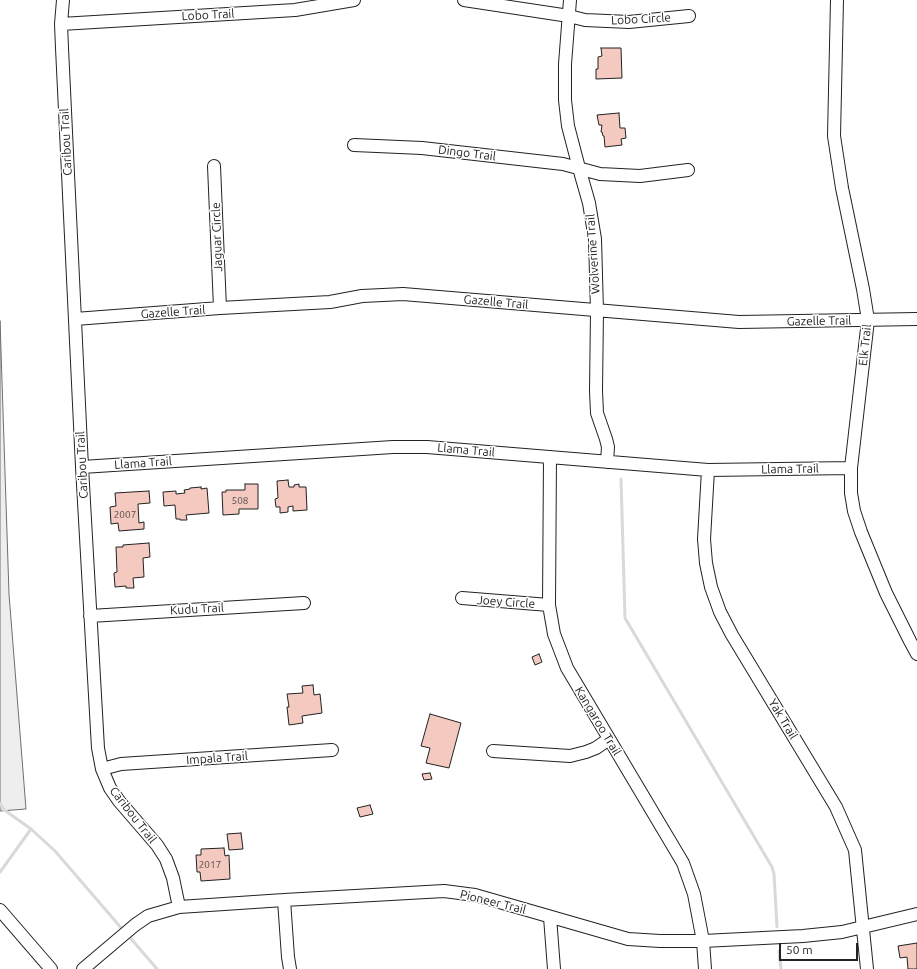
<!DOCTYPE html>
<html>
<head>
<meta charset="utf-8">
<style>
	body { margin:0 }
	#map { position:relative; width:917px; height:969px; overflow:hidden; background:#fff; font-family:Ubuntu,sans-serif }
	canvas { display:block }
	.scale { position:absolute; left:779px; top:943px; width:79px; height:18px; box-sizing:border-box; border:2px solid #222; border-top:0; padding-left:5px; font-size:12px; line-height:14px; white-space:nowrap; color:#222; -webkit-text-stroke:3px #fff; paint-order:stroke }
</style>
</head>
<body>
<div id="map">
<canvas width="917" height="969"></canvas>
<div class="scale">50 m</div>
</div>
<script>
const ctx = document.querySelector('canvas').getContext('2d');
ctx.lineJoin = 'round';
function paint(path, color) {
  ctx.fillStyle = color;
  ctx.fill(path, 'evenodd');
}
function poly(rows) {
  const path = new Path2D();
  for (const r of rows) {
    path.moveTo(r[0], r[1]);
    for (let i = 2; i < r.length; i += 2) path.lineTo(r[i], r[i + 1]);
  }
  return path;
}
function trace(path, color, width, dash) {
  ctx.strokeStyle = color;
  ctx.lineWidth = width;
  ctx.lineCap = dash ? 'butt' : 'round';
  ctx.setLineDash(dash || []);
  ctx.stroke(path);
}
function write(font, color, halo, rows, align = 'center') {
  ctx.font = font + ' Ubuntu,sans-serif';
  ctx.lineWidth = 3;
  ctx.setLineDash([]);
  ctx.textBaseline = 'middle';
  ctx.strokeStyle = halo;
  ctx.fillStyle = color;
  for (const [text, x, y, turn = 0] of rows) {
    ctx.save();
    ctx.translate(x, y);
    ctx.rotate((+turn || 0) * Math.PI / 180);
    ctx.textAlign = isNaN(turn) ? turn : align;
    if (halo) ctx.strokeText(text, 0, 0);
    ctx.fillText(text, 0, 0);
    ctx.restore();
  }
}
const green = poly([
	[0,321,9,594,26,809,0,811,0,321]
]);
paint(green, '#eee');
trace(green, '#6f6f6f', 1);
trace(poly([
	[621,479,625,618,772,867,774,874,777,927],
	[0,803,3,809,31,829,55,851,123,930],
	[0,872,31,829],
	[127,934,157,969],
	[779,951,781,969]
]), '#d9d9d9', 3);
const building = poly([
	[601,48,621,48,622,78,596,79,596,69,598,69,598,57,602,56,601,48],
	[619,113,620,128,625,128,626,138,621,139,622,145,605,147,604,136,603,136,602,132,601,132,602,125,599,125,597,115,619,113],
	[288,480,289,487,294,487,294,485,299,484,299,487,306,487,307,510,293,511,293,506,288,507,288,512,280,513,280,507,276,507,275,499,278,498,277,481,288,480],
	[245,484,258,484,258,509,239,509,239,514,223,515,222,492,226,492,226,490,245,490,245,484],
	[201,487,201,489,207,488,209,513,186,515,187,520,180,520,180,519,176,519,175,505,164,506,163,492,176,491,176,494,185,493,184,490,190,489,190,488,201,487],
	[149,491,150,503,138,504,139,523,144,522,144,529,119,531,118,523,111,524,110,507,116,506,115,493,149,491],
	[149,543,150,557,143,558,144,577,133,578,134,588,126,588,126,586,115,587,114,573,117,572,116,547,123,547,123,545,149,543],
	[539,654,542,662,535,665,532,657,539,654],
	[313,685,314,695,320,694,322,713,302,716,303,723,289,725,287,707,289,707,287,694,303,693,302,686,313,685],
	[430,714,461,723,449,768,426,763,430,748,421,746,430,714],
	[430,773,432,779,424,780,422,774,430,773],
	[370,805,373,814,360,817,357,808,370,805],
	[241,833,243,849,229,850,227,834,241,833],
	[224,848,225,856,229,855,230,879,201,881,200,872,197,872,196,855,201,855,201,849,224,848],
	[917,943,917,969,908,969,907,957,900,958,898,946,917,943]
]);
paint(building, '#f3c9c0');
trace(building, '#222', 1);
const minor = poly([
	[63,0,61,24,62,48,82,467,98,748,102,769,110,788,119,801,157,845,166,859,173,878,179,907],
	[464,0,569,16,585,20,629,22,689,16],
	[570,0,565,64,565,100,568,126,579,168,589,203,595,239,597,311,596,391,597,413,606,439,608,447,607,462],
	[837,0,834,136,842,188,863,289,868,320,851,468,851,493,854,511,861,532,886,593,910,641,917,654],
	[61,24,295,10,354,0],
	[354,145,422,148,563,164,600,174,640,176,688,170],
	[214,166,220,308],
	[75,319,220,308,330,302,362,296,383,295,403,294,739,322,917,319],
	[550,457,549,605,554,634,567,668,683,863,694,894,703,941,705,969],
	[82,467,393,447,427,447,708,470,851,468],
	[708,470,704,539,706,563,711,587,720,612,732,635,836,807,855,850,867,969],
	[462,598,549,605],
	[90,616,304,603],
	[493,751,570,756,586,752,596,748,609,739],
	[102,769,121,764,332,750],
	[284,900,288,957,290,969],
	[0,910,51,969],
	[550,917,554,969],
	[83,969,135,925,148,916,179,907,284,900,444,891,475,895,628,939,660,941,703,941,803,936,842,932,917,914]
]);
trace(minor, '#222', 14);
trace(minor, '#fff', 12);
write('10px', '#564c4a', null, [
	["508",240,501],
	["2007",125,515],
	["2017",210,865]
]);
write('12px', '#222', '#fff', [
	["Lobo Trail",208,15,-3],
	["Lobo Circle",641,19,-3],
	["Caribou Trail",66,142,-93],
	["Dingo Trail",467,153,7],
	["Jaguar Circle",217,237,-92],
	["Wolverine Trail",593,254,-94],
	["Gazelle Trail",496,302,5],
	["Gazelle Trail",173,312,-4],
	["Gazelle Trail",819,321,-1],
	["Elk Trail",865,345,-84],
	["Llama Trail",466,450,5],
	["Llama Trail",143,463,-4],
	["Caribou Trail",82,465,-93],
	["Llama Trail",790,469,-1],
	["Joey Circle",506,602,4],
	["Kudu Trail",197,609,-3],
	["Yak Trail",783,719,59],
	["Kangaroo Trail",598,721,59],
	["Impala Trail",217,758,-4],
	["Caribou Trail",133,815,52],
	["Pioneer Trail",493,902,14]
]);
</script>
</body>
</html>
